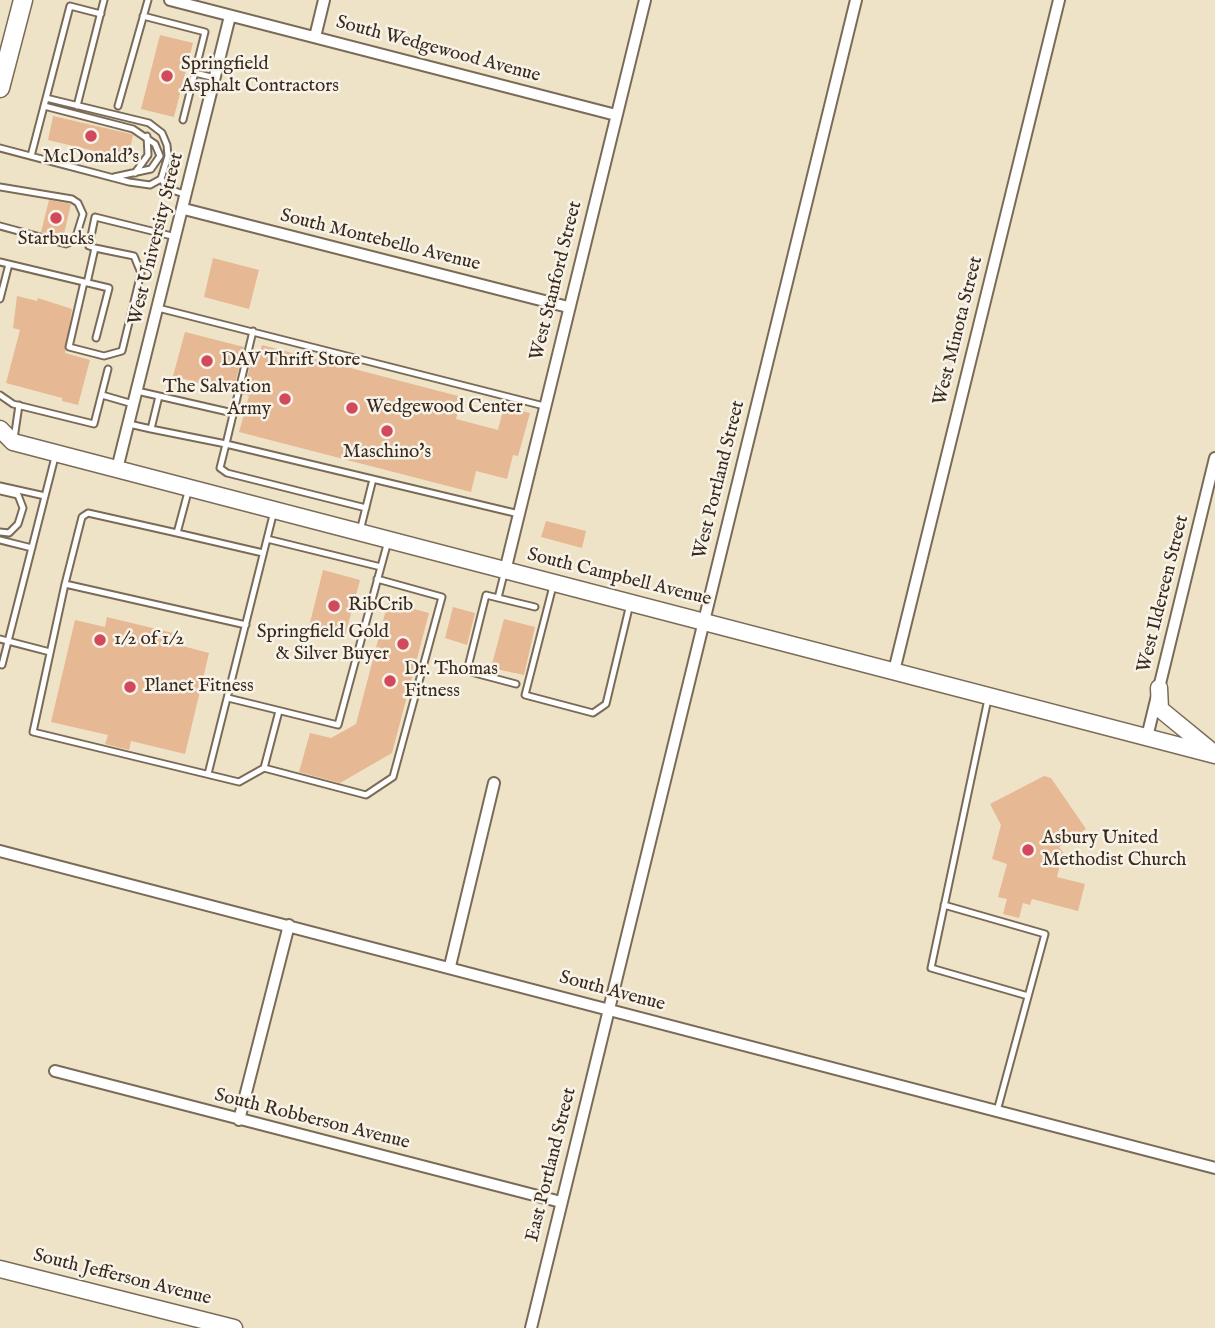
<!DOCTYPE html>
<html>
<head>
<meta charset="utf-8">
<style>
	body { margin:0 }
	canvas { display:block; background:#efe3c7 }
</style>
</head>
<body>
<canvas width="1215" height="1328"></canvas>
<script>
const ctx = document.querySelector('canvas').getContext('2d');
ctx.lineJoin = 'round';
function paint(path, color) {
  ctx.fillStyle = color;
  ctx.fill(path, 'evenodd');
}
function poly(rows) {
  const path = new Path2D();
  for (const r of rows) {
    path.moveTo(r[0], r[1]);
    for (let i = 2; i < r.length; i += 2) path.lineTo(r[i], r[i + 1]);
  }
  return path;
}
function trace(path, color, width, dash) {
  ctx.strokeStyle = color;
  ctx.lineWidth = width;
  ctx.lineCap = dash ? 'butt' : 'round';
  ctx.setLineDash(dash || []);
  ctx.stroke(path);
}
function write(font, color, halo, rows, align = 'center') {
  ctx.font = font + ' "IM FELL English",serif';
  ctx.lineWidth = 5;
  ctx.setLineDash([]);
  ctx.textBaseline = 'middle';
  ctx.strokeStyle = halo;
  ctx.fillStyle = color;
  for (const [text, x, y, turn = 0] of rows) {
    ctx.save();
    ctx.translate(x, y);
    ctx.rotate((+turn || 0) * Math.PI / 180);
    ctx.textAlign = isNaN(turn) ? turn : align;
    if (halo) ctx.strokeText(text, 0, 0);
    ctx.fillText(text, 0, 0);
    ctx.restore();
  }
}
paint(poly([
	[160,35,193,43,174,117,141,109],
	[53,116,131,134,133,135,128,159,48,140],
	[49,200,71,204,63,238,41,232],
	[213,258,259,270,249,309,204,297],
	[17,296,37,301,38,298,72,309,65,353,90,360,78,405,62,401,62,398,6,383,20,330,13,328],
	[185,332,244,347,233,392,173,376],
	[262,345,462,397,456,419,498,430,504,406,530,413,518,456,513,455,507,479,476,471,471,492,239,432,249,396,243,394,254,350,260,351],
	[546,521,586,531,582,548,541,537],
	[323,570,360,580,344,640,308,631],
	[388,602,429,613,392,753,340,783,299,772,310,733,331,738,356,724],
	[453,607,475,613,467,645,445,638],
	[107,617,181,635,179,645,209,653,185,754,131,741,129,750,105,744,108,735,51,722,75,620,105,627],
	[504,619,535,627,524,675,491,668],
	[1044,776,1051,778,1086,829,1059,847,1063,852,1057,877,1085,884,1078,911,1032,899,1030,905,1023,903,1019,918,1003,914,1007,899,998,897,1007,864,992,859,1001,825,990,804]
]), '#e6b893');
const lane = poly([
	[143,16,205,32,183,120],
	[195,73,215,78],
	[44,106,133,129,155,144,160,156,151,169,114,177],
	[77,106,104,0],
	[118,106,148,0],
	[0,148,129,182,150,185,161,179,168,156,167,145,162,133,149,123,46,98],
	[31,156,70,6,101,14],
	[135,173,148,155,147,136],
	[161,179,169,189,187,195],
	[0,187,72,199,78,203,83,214,75,240,66,244,0,226],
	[0,262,109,288,96,338],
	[84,282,69,347,104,356,122,351,141,273,134,256,95,248],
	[87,283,95,248,89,246,95,217,176,237],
	[0,299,9,264],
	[158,308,544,406],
	[137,391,233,413],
	[0,395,13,404,94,424,108,369],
	[102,395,133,404],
	[159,396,151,429,226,444,253,331],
	[129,424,151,429],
	[14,439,19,405],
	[0,486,45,496],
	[0,491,18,495,23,508,18,524,9,533,0,532],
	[188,492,177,533,88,513,82,517,65,584,246,625],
	[366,508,227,473,220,468,226,444,519,514],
	[360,531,373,479],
	[177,533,263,553],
	[267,539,381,567],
	[0,540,32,548],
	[504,574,498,598,535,607],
	[65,584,33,732,239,782,264,768,366,795,393,777,442,597,377,579],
	[553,586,525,695,593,713,606,704,630,604],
	[498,598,486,595,467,671,516,684],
	[0,639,50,652],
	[2,665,55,457],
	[444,665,467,671],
	[228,698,338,725,388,541],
	[988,699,931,968,1028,996],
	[264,768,279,711],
	[208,774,274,511],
	[944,905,1045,934,997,1111]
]);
const street = poly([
	[170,0,616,115],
	[315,37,324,0],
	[184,209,568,307],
	[117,469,230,16],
	[505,571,645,0],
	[894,671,1059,0],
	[1147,737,1215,458],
	[0,851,1215,1168],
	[450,966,494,783],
	[55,1071,561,1202],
	[239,1120,289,925],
	[531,1328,856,0]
]);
const secondary = poly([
	[0,429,13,442,1215,755],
	[1159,688,1160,709,1210,750],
	[0,1269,234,1328]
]);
const primary = poly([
	[0,88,23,0]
]);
trace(lane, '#7a6b59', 9);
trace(street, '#7a6b59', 14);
trace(secondary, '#7a6b59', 19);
trace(primary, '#7a6b59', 21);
trace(lane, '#fff', 5);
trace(street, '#fff', 10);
trace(secondary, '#fff', 16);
trace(primary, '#fff', 18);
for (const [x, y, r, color] of [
	[167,76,7,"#d1495b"],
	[91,136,7,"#d1495b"],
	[56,218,7,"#d1495b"],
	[207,361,7,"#d1495b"],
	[285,399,7,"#d1495b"],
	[352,408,7,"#d1495b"],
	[387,431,7,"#d1495b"],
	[334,606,7,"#d1495b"],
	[100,640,7,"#d1495b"],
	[403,644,7,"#d1495b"],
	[390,681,7,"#d1495b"],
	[130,687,7,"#d1495b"],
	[1028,850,7,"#d1495b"]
]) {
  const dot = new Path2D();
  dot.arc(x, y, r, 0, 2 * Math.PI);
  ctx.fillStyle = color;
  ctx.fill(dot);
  trace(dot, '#f7f3e8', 2.5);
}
write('19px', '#3b2a1e', '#f7f3e8', [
	["South Wedgewood Avenue",438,50,15],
	["West University Street",157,239,-76],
	["South Montebello Avenue",380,241,14],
	["West Stanford Street",557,281,-76],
	["West Minota Street",959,331,-76],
	["West Portland Street",720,480,-76],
	["South Campbell Avenue",619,578,14],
	["West Ildereen Street",1164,594,-76],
	["South Avenue",612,992,15],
	["South Robberson Avenue",312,1120,14],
	["East Portland Street",552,1165,-76],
	["South Jefferson Avenue",122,1278,14]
]);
write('19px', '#3b2a1e', '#f7f3e8', [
	["Springfield",181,65],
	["Asphalt Contractors",181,87],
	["McDonald's",91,158,"center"],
	["Starbucks",56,240,"center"],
	["DAV Thrift Store",221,361],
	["The Salvation",271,388,"right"],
	["Army",271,410,"right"],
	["Wedgewood Center",366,408],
	["Maschino's",387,453,"center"],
	["RibCrib",348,606],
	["Springfield Gold",389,633,"right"],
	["& Silver Buyer",389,655,"right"],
	["1/2 of 1/2",114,640],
	["Dr. Thomas",404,670],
	["Fitness",404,692],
	["Planet Fitness",144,687],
	["Asbury United",1042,839],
	["Methodist Church",1042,861]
], 'left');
</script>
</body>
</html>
